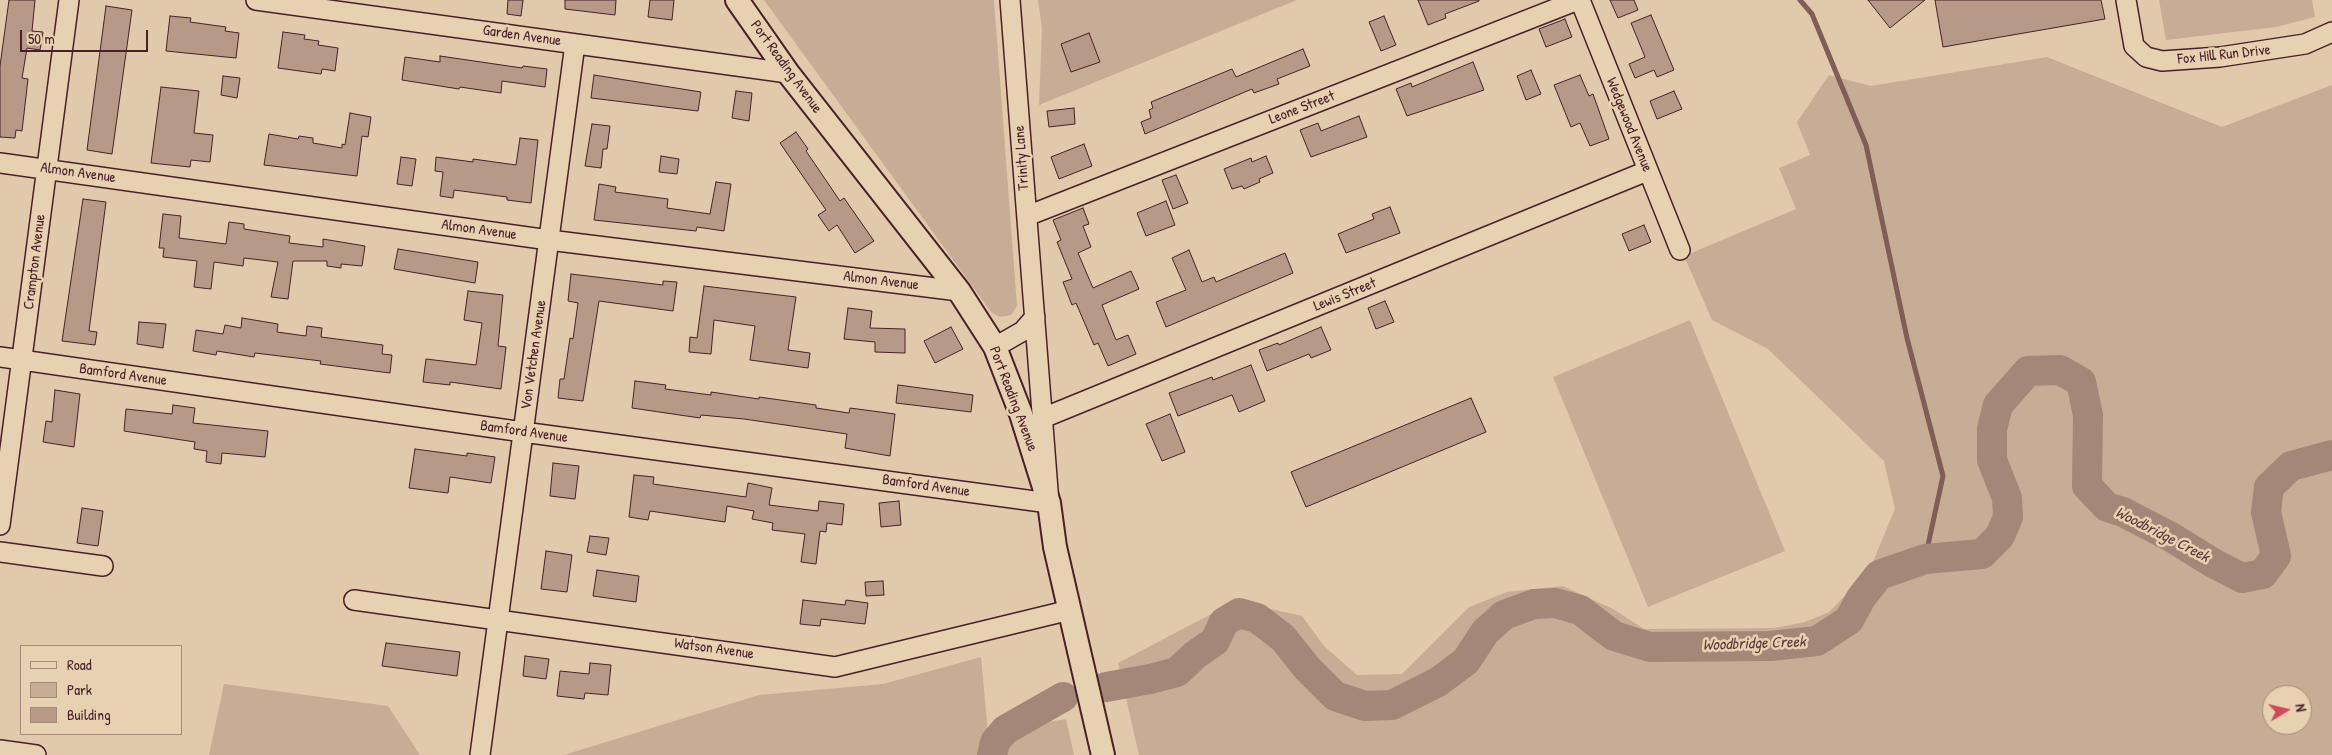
<!DOCTYPE html>
<html>
<head>
<meta charset="utf-8">
<style>
	body { margin:0 }
	#map { position:relative; width:2332px; height:755px; overflow:hidden; background:#e0caab; font-family:"Patrick Hand",sans-serif }
	canvas { display:block }
	.legend { position:absolute; left:20px; top:645px; width:162px; height:90px; box-sizing:border-box; background:#e6d1b0; border:1px solid #a88a7b; margin:0; padding:6px 9px; list-style:none; font-size:15px; color:#4a1f2b }
	.legend li { display:flex; align-items:center; gap:10px; height:25px }
	.legend b { width:25px; border:1px solid #a88a7b }
	.north { position:absolute; left:2262px; top:685px; width:50px; height:50px; box-sizing:border-box; background:#e6d1b0; border:1px solid #a88a7b; border-radius:50%; rotate:81deg; font-size:14px; font-weight:700; line-height:20px; text-align:center; color:#4a1f2b }
	.north::after { content:''; display:block; margin:auto; width:18px; height:22px; background:#d1495b; clip-path:polygon(50% 0,100% 100%,50% 72%,0 100%) }
	.scale { position:absolute; left:20px; top:30px; width:128px; height:22px; box-sizing:border-box; border:2px solid #4a1f2b; border-top:0; padding-left:6px; font-size:15px; line-height:18px; white-space:nowrap; color:#4a1f2b; -webkit-text-stroke:4px #e6d1b0; paint-order:stroke }
</style>
</head>
<body>
<div id="map">
<canvas width="2332" height="755"></canvas>
<ul class="legend">
<li><b style="height:6px;background:#e6d1b0"></b>Road</li>
<li><b style="height:14px;background:#c7ad95"></b>Park</li>
<li><b style="height:14px;background:#b79987"></b>Building</li>
</ul>
<div class="north">N</div>
<div class="scale">50 m</div>
</div>
<script>
const ctx = document.querySelector('canvas').getContext('2d');
ctx.lineJoin = 'round';
function paint(path, color) {
  ctx.fillStyle = color;
  ctx.fill(path, 'evenodd');
}
function poly(rows) {
  const path = new Path2D();
  for (const r of rows) {
    path.moveTo(r[0], r[1]);
    for (let i = 2; i < r.length; i += 2) path.lineTo(r[i], r[i + 1]);
  }
  return path;
}
function trace(path, color, width, dash) {
  ctx.strokeStyle = color;
  ctx.lineWidth = width;
  ctx.lineCap = dash ? 'butt' : 'round';
  ctx.setLineDash(dash || []);
  ctx.stroke(path);
}
function write(font, color, halo, rows, align = 'center') {
  ctx.font = font + ' "Patrick Hand",sans-serif';
  ctx.lineWidth = 5;
  ctx.setLineDash([]);
  ctx.textBaseline = 'middle';
  ctx.strokeStyle = halo;
  ctx.fillStyle = color;
  for (const [text, x, y, turn = 0] of rows) {
    ctx.save();
    ctx.translate(x, y);
    ctx.rotate((+turn || 0) * Math.PI / 180);
    ctx.textAlign = isNaN(turn) ? turn : align;
    if (halo) ctx.strokeText(text, 0, 0);
    ctx.fillText(text, 0, 0);
    ctx.restore();
  }
}
paint(poly([
	[764,0,994,0,1017,306,1011,315,1000,317,991,312],
	[1038,0,1297,0,1039,105,1042,29],
	[2159,0,2312,0,2315,17,2276,27,2166,40],
	[2047,57,2222,127,2332,85,2332,755,1139,755,1118,663,1236,601,1302,616,1324,646,1357,675,1402,674,1469,607,1507,592,1563,586,1613,609,1644,629,1774,628,1805,622,1829,612,1869,571,1895,509,1884,461,1768,349,1712,320,1684,256,1796,209,1779,168,1810,155,1797,122,1829,75,1871,86],
	[2272,695,2302,695,2302,725,2272,725],
	[1690,320,1785,551,1648,607,1553,377],
	[981,657,988,732,1066,719,1074,755,564,755,759,695,883,684],
	[224,684,388,706,420,755,209,755]
]), '#c7ad95');
trace(poly([
	[1800,0,1812,14,1866,145,1907,338,1943,476,1925,559]
]), '#805d59', 5);
trace(poly([
	[1106,687,1150,679,1177,672,1195,655,1215,641,1224,622,1239,613,1257,618,1283,638,1307,668,1335,696,1365,706,1392,705,1438,682,1466,661,1485,632,1504,615,1534,604,1555,603,1580,610,1614,636,1650,647,1770,646,1817,641,1849,620,1861,598,1879,575,1925,559,1982,554,2000,536,2008,517,2007,498,1992,460,1992,429,1998,405,2028,371,2060,370,2081,382,2088,415,2087,486,2107,507,2123,512,2171,537,2213,563,2242,578,2263,574,2276,556,2266,512,2269,487,2291,466,2332,455],
	[992,755,995,742,1005,730,1063,697]
]), '#a48778', 30);
const building = poly([
	[9,0,35,0,32,31,43,32,40,50,27,48,22,78,28,79,22,131,16,130,15,138,0,137,0,66,9,0],
	[508,0,523,0,521,16,507,14,508,0],
	[565,0,616,0,615,15,565,9,565,0],
	[650,0,674,0,672,20,648,17,650,0],
	[1418,0,1479,0,1479,1,1445,14,1446,18,1428,25,1418,0],
	[1610,0,1634,0,1638,10,1618,18,1610,0],
	[1868,0,1925,0,1890,28,1868,0],
	[1935,0,2101,0,2105,19,1943,47,1935,0],
	[106,6,132,10,112,154,87,150,106,6],
	[1651,15,1674,70,1657,77,1654,70,1635,78,1629,64,1645,57,1631,23,1651,15],
	[170,16,191,18,190,22,226,27,225,31,239,33,236,58,166,51,170,16],
	[1384,16,1396,45,1381,51,1369,22,1384,16],
	[1565,19,1572,37,1546,47,1539,29,1565,19],
	[283,32,305,35,304,39,319,41,318,45,338,48,335,71,322,69,321,74,278,68,283,32],
	[1089,33,1100,62,1071,72,1061,44,1089,33],
	[1303,49,1310,66,1277,79,1279,84,1254,93,1252,89,1145,134,1141,122,1151,118,1149,110,1153,108,1151,102,1232,69,1236,77,1303,49],
	[440,56,522,68,523,66,547,69,545,87,502,81,501,93,460,87,459,89,402,80,405,57,440,62,440,56],
	[1473,62,1484,90,1407,116,1396,89,1411,83,1412,87,1473,62],
	[1531,70,1541,94,1526,100,1517,76,1531,70],
	[594,75,701,92,698,111,591,98,594,75],
	[1580,75,1589,96,1593,94,1609,139,1590,146,1580,123,1571,127,1554,85,1580,75],
	[223,76,240,78,237,98,221,95,223,76],
	[161,87,199,91,194,133,213,135,210,162,191,160,190,167,151,163,161,87],
	[736,91,752,93,749,121,732,118,736,91],
	[1674,91,1682,109,1657,119,1650,101,1674,91],
	[1074,108,1075,124,1049,127,1047,111,1074,108],
	[350,113,371,117,368,137,362,136,357,176,264,165,269,134,298,139,299,136,313,138,313,143,342,148,342,144,345,145,350,113],
	[1359,116,1367,137,1311,157,1300,130,1318,123,1321,131,1359,116],
	[592,124,610,126,607,149,603,149,601,168,585,166,592,124],
	[796,132,808,149,806,151,840,201,844,198,874,241,855,253,837,225,829,231,818,215,826,210,780,143,796,132],
	[520,138,538,140,531,203,507,200,507,197,454,190,453,198,440,196,443,172,435,171,436,157,473,162,473,159,516,165,520,138],
	[1084,144,1092,166,1059,179,1051,157,1084,144],
	[661,156,679,159,677,174,659,172,661,156],
	[1266,156,1273,173,1259,179,1260,182,1244,189,1242,186,1232,189,1224,169,1251,158,1252,162,1266,156],
	[401,157,416,159,412,186,397,184,401,157],
	[1176,175,1188,203,1173,209,1162,180,1176,175],
	[716,182,731,184,724,231,697,227,696,231,594,220,599,184,616,187,615,192,668,199,667,208,710,214,716,182],
	[83,199,106,202,89,331,97,332,95,345,62,341,83,199],
	[1166,201,1175,225,1146,236,1137,213,1166,201],
	[1390,207,1400,233,1346,253,1338,234,1374,219,1372,214,1390,207],
	[1083,208,1089,224,1083,226,1091,247,1078,253,1093,288,1131,271,1139,289,1102,305,1116,340,1128,335,1136,354,1108,366,1098,343,1094,345,1076,303,1072,305,1063,282,1072,279,1057,242,1061,240,1053,220,1083,208],
	[163,214,181,216,179,238,226,244,229,222,244,224,244,229,290,236,289,243,323,247,323,239,365,246,362,266,341,264,341,268,327,266,327,261,293,261,288,299,271,297,278,262,244,258,243,266,214,262,211,289,194,287,197,261,163,257,164,248,159,248,163,214],
	[1644,225,1651,242,1629,251,1622,234,1644,225],
	[398,249,478,262,475,283,394,269,398,249],
	[1189,250,1202,282,1214,277,1216,282,1285,253,1293,273,1166,327,1156,302,1186,290,1172,258,1189,250],
	[571,274,663,285,663,281,677,282,673,311,599,301,583,401,558,398,560,379,564,379,570,338,573,339,578,303,568,301,571,274],
	[704,286,796,297,788,350,810,353,808,368,750,360,755,326,714,320,711,354,689,352,690,337,697,338,704,286],
	[468,291,503,295,498,346,506,347,501,389,450,382,450,385,423,382,426,359,476,365,482,323,464,320,468,291],
	[1385,301,1394,322,1376,329,1368,308,1385,301],
	[848,308,872,311,870,328,905,329,905,353,875,352,875,342,844,339,848,308],
	[242,318,278,324,277,332,306,336,307,326,322,328,321,337,383,345,382,354,392,355,390,373,320,364,321,361,255,353,254,357,217,351,216,355,193,351,196,330,223,334,225,325,241,328,242,318],
	[139,322,166,324,163,348,137,344,139,322],
	[951,327,963,349,935,363,924,341,951,327],
	[1321,327,1331,350,1311,358,1309,354,1267,371,1259,350,1278,343,1279,345,1321,327],
	[1251,365,1265,401,1239,412,1232,395,1178,416,1169,393,1212,377,1213,380,1251,365],
	[635,381,666,385,665,389,711,395,711,392,759,399,759,397,816,405,816,408,849,413,850,408,895,414,890,456,845,448,847,434,744,419,701,415,700,418,632,408,635,381],
	[898,385,973,395,971,412,896,403,898,385],
	[55,390,80,394,74,447,43,442,46,421,52,422,55,390],
	[1471,398,1486,432,1306,507,1291,472,1471,398],
	[173,405,195,408,193,423,268,431,265,457,222,453,221,464,206,462,207,451,194,449,195,442,124,431,126,409,172,414,173,405],
	[1170,414,1185,452,1162,461,1146,424,1170,414],
	[415,449,467,456,467,453,495,457,491,483,450,477,448,493,409,488,415,449],
	[553,463,579,466,575,499,550,496,553,463],
	[634,475,654,477,653,484,746,497,748,483,772,488,769,505,818,511,819,501,844,504,842,525,827,523,826,532,820,531,816,564,801,562,805,534,772,530,773,523,752,519,754,511,727,506,725,522,650,511,648,520,629,517,634,475],
	[899,501,901,525,881,527,879,503,899,501],
	[82,508,103,511,98,546,77,543,82,508],
	[590,536,609,538,606,555,587,552,590,536],
	[546,551,572,555,567,592,541,589,546,551],
	[597,570,639,576,636,602,593,596,597,570],
	[883,581,884,595,866,596,865,582,883,581],
	[803,600,845,605,846,600,868,603,865,624,821,619,820,626,800,624,803,600],
	[386,643,460,652,457,676,382,666,386,643],
	[525,656,549,659,546,679,523,676,525,656],
	[590,663,611,665,608,695,585,693,584,699,557,696,560,671,589,674,590,663]
]);
paint(building, '#b79987');
trace(building, '#4a1f2b', 1);
const minor = poly([
	[256,0,788,73],
	[1580,0,1680,250],
	[2126,0,2134,46,2146,57,2162,61,2220,57,2305,44,2332,32],
	[0,163,549,240,959,291],
	[1027,216,1578,0],
	[995,347,1023,331,1035,317],
	[0,357,523,432,1049,503,1010,0],
	[1043,418,1647,171],
	[0,525,69,0],
	[0,552,103,566],
	[354,600,835,667,1070,610],
	[0,750,36,755],
	[480,755,575,44]
]);
const major = poly([
	[737,0,788,73,959,291,995,347,1021,414,1049,503,1055,547,1103,755]
]);
trace(minor, '#4a1f2b', 22);
trace(major, '#4a1f2b', 26);
trace(minor, '#e6d1b0', 19);
trace(major, '#e6d1b0', 22);
write('15px', '#4a1f2b', '#e6d1b0', [
	["Garden Avenue",522,36,8],
	["Fox Hill Run Drive",2224,55,-6],
	["Port Reading Avenue",786,67,54],
	["Leone Street",1302,108,-21],
	["Wedgewood Avenue",1629,125,68],
	["Trinity Lane",1022,158,-94],
	["Almon Avenue",78,173,8],
	["Almon Avenue",479,230,8],
	["Crampton Avenue",35,262,-83],
	["Almon Avenue",881,281,7],
	["Lewis Street",1345,295,-22],
	["Von Vetchen Avenue",534,355,-82],
	["Bamford Avenue",123,375,8],
	["Port Reading Avenue",1013,399,69],
	["Bamford Avenue",524,432,8],
	["Bamford Avenue",926,486,8],
	["Watson Avenue",714,649,8]
]);
write('italic 16px', '#60393e', '#e6d1b0', [
	["Woodbridge Creek",2162,535,27],
	["Woodbridge Creek",1754,644,-2]
]);
</script>
</body>
</html>
